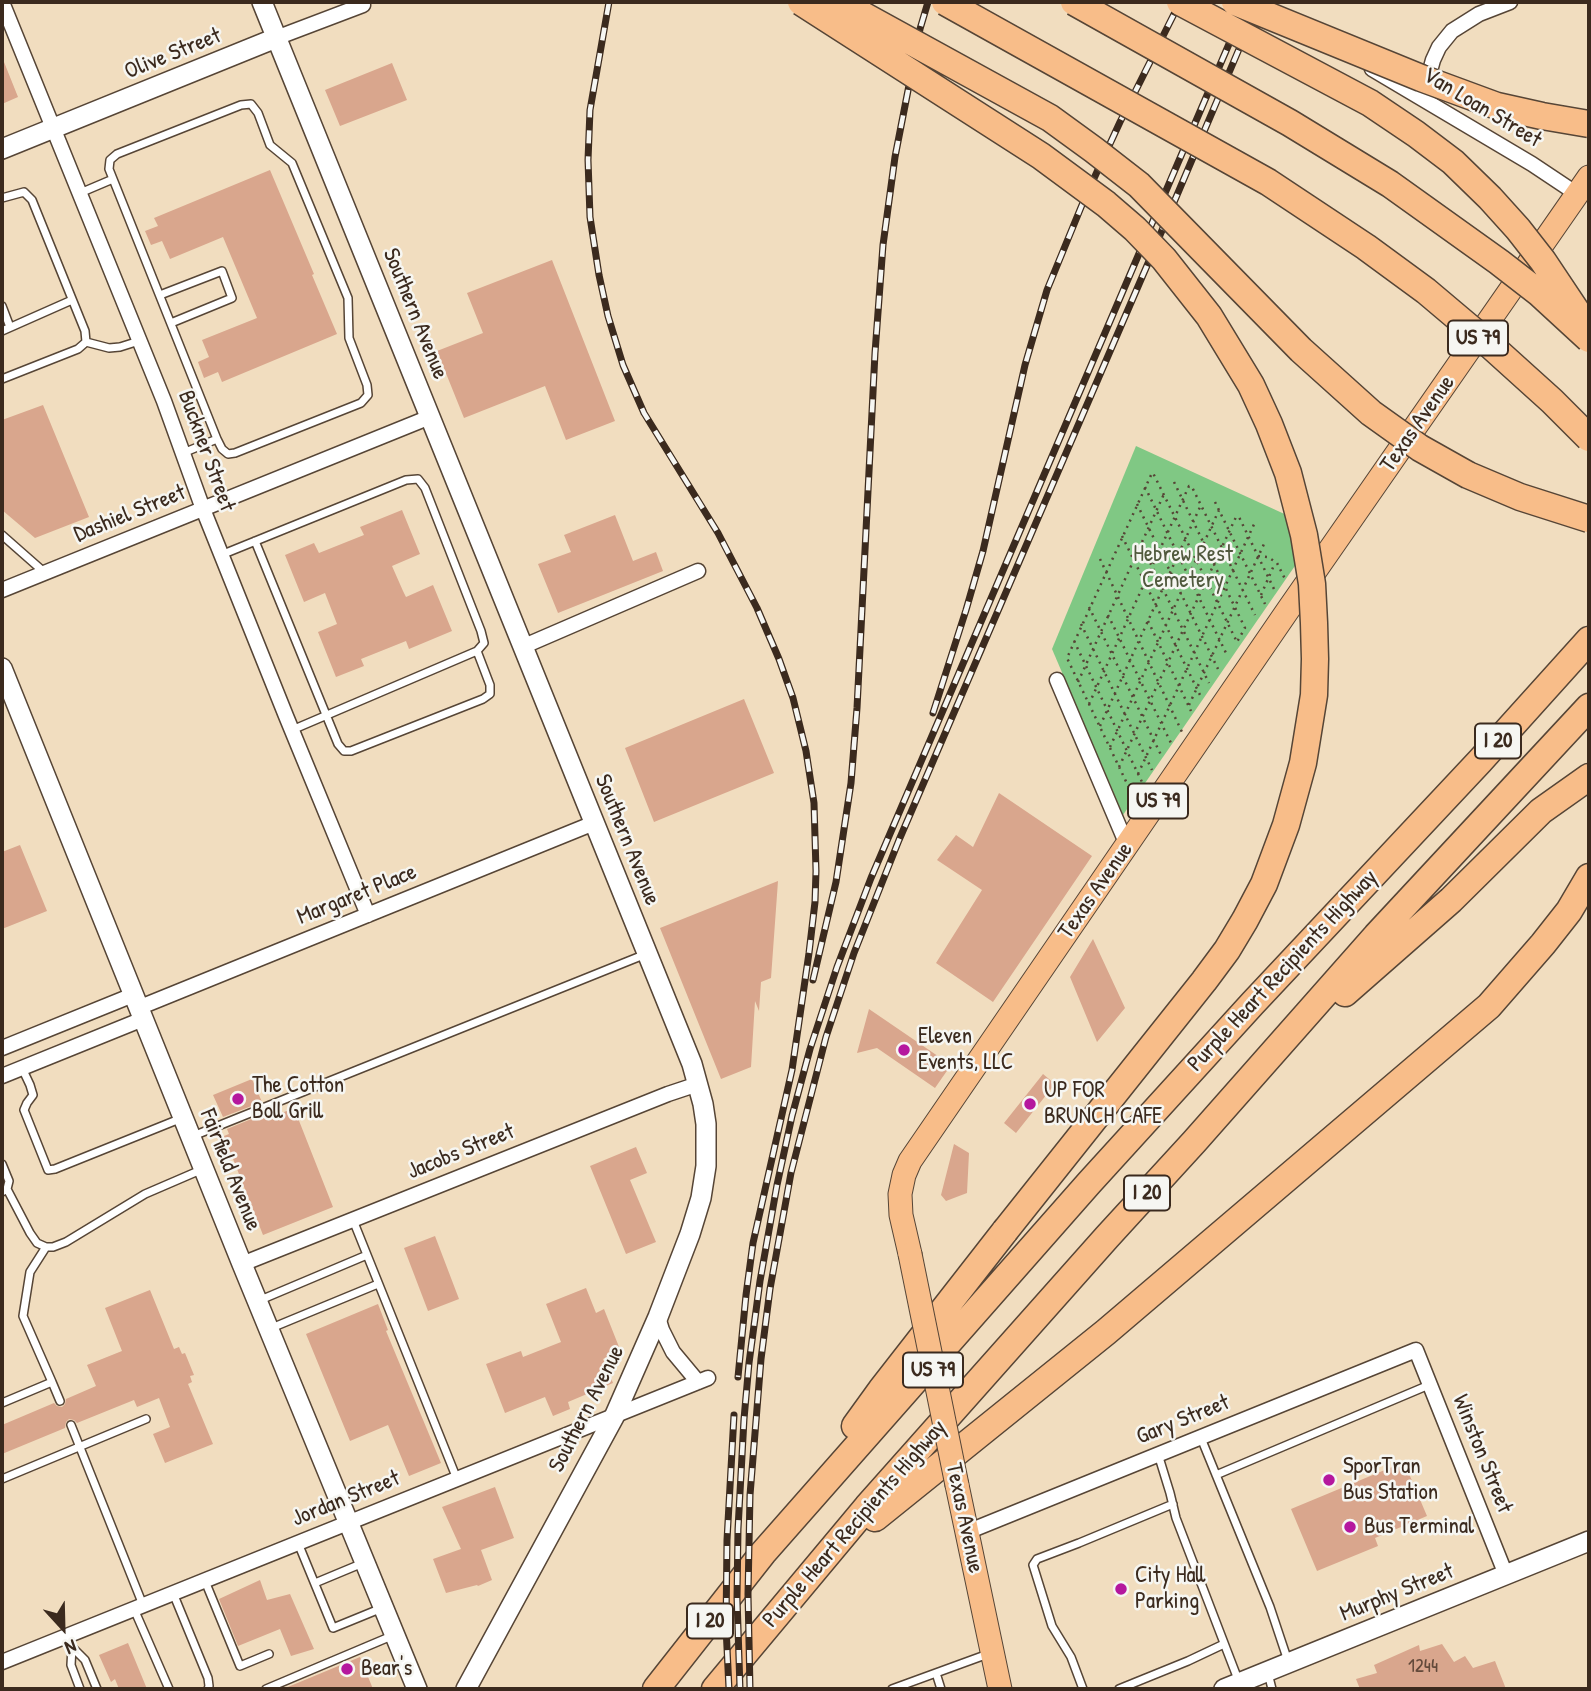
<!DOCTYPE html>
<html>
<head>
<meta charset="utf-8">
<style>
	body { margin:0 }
	#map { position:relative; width:1591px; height:1691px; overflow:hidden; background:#f1ddbf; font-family:"Patrick Hand",sans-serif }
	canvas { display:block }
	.frame { position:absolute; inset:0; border:4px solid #3b2a1e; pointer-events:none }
	.north { position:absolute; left:28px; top:1593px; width:70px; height:70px; -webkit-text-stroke:5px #f6f6f2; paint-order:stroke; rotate:158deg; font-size:19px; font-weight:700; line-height:28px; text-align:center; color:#3b2a1e }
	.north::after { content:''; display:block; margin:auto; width:24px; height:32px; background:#3b2a1e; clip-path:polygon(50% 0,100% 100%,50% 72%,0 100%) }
</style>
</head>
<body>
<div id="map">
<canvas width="1591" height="1691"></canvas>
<div class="frame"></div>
<div class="north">N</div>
</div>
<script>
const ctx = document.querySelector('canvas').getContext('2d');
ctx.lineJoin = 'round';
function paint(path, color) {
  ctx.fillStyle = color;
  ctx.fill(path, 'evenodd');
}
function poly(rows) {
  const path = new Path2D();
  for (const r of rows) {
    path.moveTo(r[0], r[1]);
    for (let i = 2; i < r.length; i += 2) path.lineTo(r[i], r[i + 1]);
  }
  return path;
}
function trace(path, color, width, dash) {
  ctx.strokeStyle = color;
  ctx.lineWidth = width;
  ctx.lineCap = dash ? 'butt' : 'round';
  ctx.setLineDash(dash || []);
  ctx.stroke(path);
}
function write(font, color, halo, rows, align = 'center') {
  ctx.font = font + ' "Patrick Hand",sans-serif';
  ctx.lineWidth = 5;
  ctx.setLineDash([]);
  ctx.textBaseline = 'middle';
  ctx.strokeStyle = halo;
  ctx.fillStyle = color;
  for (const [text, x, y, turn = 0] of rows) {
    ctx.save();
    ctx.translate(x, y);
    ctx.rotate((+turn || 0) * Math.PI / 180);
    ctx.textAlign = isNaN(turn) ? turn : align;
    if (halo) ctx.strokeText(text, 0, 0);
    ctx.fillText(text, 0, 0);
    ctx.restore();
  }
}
paint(poly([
	[1136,446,1291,517,1299,560,1123,815,1052,649]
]), '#80c884');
paint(poly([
	[2,57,18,97,2,104],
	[392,63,407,100,340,126,325,90],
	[270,170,314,274,312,275,337,334,222,382,218,372,204,378,198,362,209,357,202,340,257,318,223,237,170,259,162,241,151,245,145,231,158,226,154,218],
	[552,260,615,421,566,440,545,386,464,418,437,351,483,333,467,293],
	[43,405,89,517,35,538,2,510,2,420],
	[402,510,420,554,392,566,403,591,406,597,433,585,452,631,409,649,406,641,361,659,364,666,336,677,318,632,337,624,325,593,304,602,285,555,314,543,319,553,364,535,360,527],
	[615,515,633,561,656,552,663,571,558,613,538,564,571,552,564,535],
	[744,699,774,773,654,822,625,748],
	[999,793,1092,856,993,1002,936,963,982,890,937,860,956,835,973,847],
	[20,845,47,911,2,929,2,852],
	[778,881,771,978,761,982,759,1011,755,1001,751,1067,721,1079,660,928],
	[1093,939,1125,1008,1097,1042,1070,977],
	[869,1009,951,1065,935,1088,877,1048,857,1053],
	[1043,1074,1055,1084,1016,1133,1004,1123],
	[252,1079,262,1102,223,1117,213,1095],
	[294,1108,333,1207,263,1235,224,1136,229,1134,227,1129,266,1113,269,1118],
	[954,1144,969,1153,967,1193,946,1201,941,1195],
	[636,1147,647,1173,630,1180,656,1242,626,1254,590,1166],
	[435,1236,459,1299,428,1311,404,1248],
	[586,1288,596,1313,604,1309,621,1352,603,1359,613,1383,568,1402,570,1409,553,1416,545,1397,505,1413,486,1364,521,1351,523,1357,561,1342,546,1304],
	[150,1290,174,1349,179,1347,182,1354,185,1353,194,1375,190,1376,192,1382,188,1384,213,1444,165,1463,153,1434,170,1427,159,1398,137,1407,134,1400,77,1423,74,1420,69,1419,66,1422,65,1428,2,1454,2,1425,54,1403,57,1406,62,1407,65,1404,66,1399,96,1386,87,1365,122,1351,105,1308],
	[378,1304,388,1330,386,1331,441,1463,409,1476,388,1425,350,1441,306,1334],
	[1404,1462,1427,1516,1375,1538,1378,1546,1317,1571,1291,1509],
	[495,1487,514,1538,481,1550,492,1580,478,1586,477,1585,446,1593,433,1559,461,1549,442,1507],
	[260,1580,267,1600,290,1594,314,1649,291,1656,280,1629,238,1646,219,1599],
	[128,1643,147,1689,119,1689,115,1679,111,1682,99,1655],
	[1442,1644,1454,1662,1465,1656,1473,1668,1495,1661,1506,1689,1360,1689,1356,1679,1377,1673,1374,1665,1419,1645,1420,1651],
	[360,1657,373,1689,283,1689]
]), '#d9a68d');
const service = poly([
	[113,179,109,169,110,160,117,154,241,105,251,104,258,113,270,145,292,163,348,298,349,338,367,385,368,395,361,403,235,453,228,454,222,449,217,439],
	[80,193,113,179,217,439,183,453],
	[2,198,24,192,32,200,85,331,86,342,78,349,2,379],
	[160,295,222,271,232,298,171,323],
	[2,306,10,327],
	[2,331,72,300],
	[86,342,109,348,120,347,139,341],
	[2,535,44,572],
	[255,541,338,744,344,751,351,751,483,699,490,694,490,685,477,651],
	[221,555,406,480,418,479,425,488,481,631,484,643,477,651,292,730],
	[22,1068,30,1085,33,1095,27,1103,24,1110,48,1170,55,1169,182,1118],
	[193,1136,646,954],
	[2,1164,9,1181,7,1189,2,1192],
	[7,1189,30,1233,37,1243,46,1247,53,1247,66,1242,145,1194,203,1169],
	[353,1220,457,1479],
	[258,1301,367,1255],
	[269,1329,378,1284],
	[52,1382,60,1401],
	[2,1403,52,1382,23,1316,30,1272,46,1247],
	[71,1425,143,1605],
	[1201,1438,1270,1607,1288,1661],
	[1158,1454,1170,1493,1176,1518,1239,1682],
	[1216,1475,1429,1385],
	[2,1479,146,1419],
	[298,1543,333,1628,382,1608],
	[205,1581,240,1666,269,1654],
	[315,1583,363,1563],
	[173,1593,208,1678,209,1686,208,1689],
	[134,1609,169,1689],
	[67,1636,72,1647,85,1660,97,1689],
	[72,1647,71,1665,80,1689],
	[936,1673,941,1689],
	[1268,1673,1272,1689],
	[266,1689,394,1635],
	[892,1689,988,1654],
	[1083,1689,1071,1657,1052,1626,1033,1565,1037,1559,1079,1543,1173,1504],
	[1119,1689,1188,1661,1224,1644]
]);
const minor = poly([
	[2,2,164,401,203,509,286,716,368,915],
	[276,38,363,5],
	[1372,69,1532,164,1577,194],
	[1426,85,1433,60,1439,47,1452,31,1479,14,1510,2],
	[2,590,430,417],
	[522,647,698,571],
	[1057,680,1127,845],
	[138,1008,594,823],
	[2,1048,133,995],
	[2,1076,143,1019],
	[242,1264,668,1094,698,1084],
	[658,1317,662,1330,673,1352,698,1382],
	[967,1532,1416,1350,1506,1575],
	[2,1662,708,1378]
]);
const tertiary = poly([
	[262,2,692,1064,703,1104,706,1124,706,1166,701,1198,690,1234,658,1317,614,1417,466,1689],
	[2,149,276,38],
	[2,668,242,1264,417,1689],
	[1224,1689,1589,1541]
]);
const primary = poly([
	[910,1254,901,1215,900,1194,904,1175,910,1161,1288,610,1589,177],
	[957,1485,1000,1689]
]);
const motorway = poly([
	[1345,993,1451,900,1541,811,1589,777],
	[855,1426,881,1390,1005,1231],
	[875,1518,1106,1332,1489,1006,1543,944,1569,911,1589,877],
	[656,1689,763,1553,1089,1183,1252,1004,1480,761,1589,640],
	[715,1689,867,1507,1107,1237,1194,1142,1376,936,1589,707]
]);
trace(service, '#564536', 10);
trace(minor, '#564536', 17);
trace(tertiary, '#564536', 22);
trace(primary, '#564536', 25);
trace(motorway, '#564536', 29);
trace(poly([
	[1174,482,1245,628,1237,642],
	[1145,487,1226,653],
	[1215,502,1265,604],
	[1137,504,1218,669],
	[1122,536,1201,697],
	[1141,544,1209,683],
	[1258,556,1268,557,1277,563,1285,579],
	[1100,559,1182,732],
	[1261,595,1275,563],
	[1089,607,1161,755],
	[1108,615,1171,743],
	[1148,621,1191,711],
	[1081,624,1152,770],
	[1074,641,1142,782],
	[1078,682,1164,494],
	[1089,704,1189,486,1192,487,1255,615],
	[1189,705,1264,544],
	[1100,726,1200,507],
	[1110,747,1219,510],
	[1119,767,1236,517,1239,517,1274,589],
	[1138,774,1256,520],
	[1132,794,1067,658,1152,473,1153,473,1237,642]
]), '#564536', 2.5, [2, 5]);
trace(service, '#fff', 7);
trace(minor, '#fff', 14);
trace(tertiary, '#fff', 19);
trace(primary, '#f8bd89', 23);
trace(motorway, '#f8bd89', 26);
const rail = poly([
	[609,2,590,110,588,160,590,217,599,275,608,316,623,365,644,413,718,533,757,608,779,659,793,698,806,751,814,803,816,871,815,902,809,953,792,1070,753,1243,746,1295,738,1377],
	[933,713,966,610,983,551,1025,365,1047,290,1084,200,1120,122,1180,2],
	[813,980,836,882,851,783,857,708,875,353,883,245,895,157,920,29,928,2],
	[729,1689,726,1627,727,1540,734,1415],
	[740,1689,737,1598,738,1529,744,1419,749,1363,760,1281,777,1185,792,1116,810,1049,837,967,871,878,1247,2],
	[750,1689,748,1594,750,1495,761,1359,770,1289,791,1173,826,1037,854,953,899,840,1149,261,1259,2]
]);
trace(rail, '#3b2a1e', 7);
trace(rail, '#f6f6f2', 4.5, [13]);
const primaryBridge = poly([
	[910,1254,957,1485]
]);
const motorwayBridge = poly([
	[801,2,1041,156,1106,204,1135,229,1164,259,1209,316,1251,385,1269,424,1288,473,1304,535,1312,584,1314,623,1315,659,1314,695,1303,763,1286,825,1264,884,1245,920,1227,950,1204,981,1005,1231],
	[839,2,1050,118,1094,150,1139,185,1301,350,1371,413,1420,448,1468,475,1520,497,1589,519],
	[945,2,1268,182,1366,247,1426,291,1490,345,1552,401,1589,438],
	[1074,2,1290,123,1390,184,1499,262,1539,293,1589,339],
	[1180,2,1370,103,1416,134,1453,162,1490,198,1518,229,1543,261,1583,321],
	[1235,2,1421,78,1497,106,1542,116,1589,124]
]);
trace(primaryBridge, '#564536', 25, []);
trace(motorwayBridge, '#564536', 29, []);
trace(primaryBridge, '#f8bd89', 23);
trace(motorwayBridge, '#f8bd89', 26);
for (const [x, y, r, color] of [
	[904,1050,7,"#b5179e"],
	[238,1099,7,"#b5179e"],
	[1030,1104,7,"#b5179e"],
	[1329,1480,7,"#b5179e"],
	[1350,1527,7,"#b5179e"],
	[1121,1589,7,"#b5179e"],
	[347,1669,7,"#b5179e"]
]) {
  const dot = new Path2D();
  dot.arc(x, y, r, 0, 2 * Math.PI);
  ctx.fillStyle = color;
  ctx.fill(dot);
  trace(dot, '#f6f6f2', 2.5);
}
write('19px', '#62493a', null, [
	["1244",1423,1667]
]);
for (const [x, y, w] of [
	[1478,338,60],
	[1498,741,46],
	[1158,801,60],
	[1147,1193,46],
	[933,1370,60],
	[710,1621,46]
]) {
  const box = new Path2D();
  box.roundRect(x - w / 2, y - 17.5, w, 35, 5);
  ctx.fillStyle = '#f6f6f2';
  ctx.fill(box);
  trace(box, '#3b2a1e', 2);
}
write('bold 21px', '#3b2a1e', null, [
	["US 79",1478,338],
	["I 20",1498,741],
	["US 79",1158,801],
	["I 20",1147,1193],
	["US 79",933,1370],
	["I 20",710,1621]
]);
write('23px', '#3b2a1e', '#f6f6f2', [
	["Olive Street",173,54,-22],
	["Van Loan Street",1482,108,31],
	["Southern Avenue",415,314,68],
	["Texas Avenue",1418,424,-55],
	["Buckner Street",206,451,70],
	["Dashiel Street",130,514,-22],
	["Southern Avenue",627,840,68],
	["Texas Avenue",1096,891,-55],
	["Margaret Place",357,895,-22],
	["Purple Heart Recipients Highway",1283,971,-47],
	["Jacobs Street",461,1152,-22],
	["Fairfield Avenue",230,1170,68],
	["Southern Avenue",587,1409,-63],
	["Gary Street",1183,1420,-22],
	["Winston Street",1482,1454,68],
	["Jordan Street",346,1499,-22],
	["Texas Avenue",964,1518,78],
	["Purple Heart Recipients Highway",855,1524,-49],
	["Murphy Street",1397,1593,-22]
]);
write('23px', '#50593d', '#f6f6f2', [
	["Hebrew Rest",1183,555],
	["Cemetery",1183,581]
]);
write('23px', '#3b2a1e', '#f6f6f2', [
	["Eleven",918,1037],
	["Events, LLC",918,1063],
	["The Cotton",252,1086],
	["Boll Grill",252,1112],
	["UP FOR",1044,1091],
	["BRUNCH CAFE",1044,1117],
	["SporTran",1343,1467],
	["Bus Station",1343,1493],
	["Bus Terminal",1364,1527],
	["City Hall",1135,1576],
	["Parking",1135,1602],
	["Bear's",361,1669]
], 'left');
</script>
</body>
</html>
